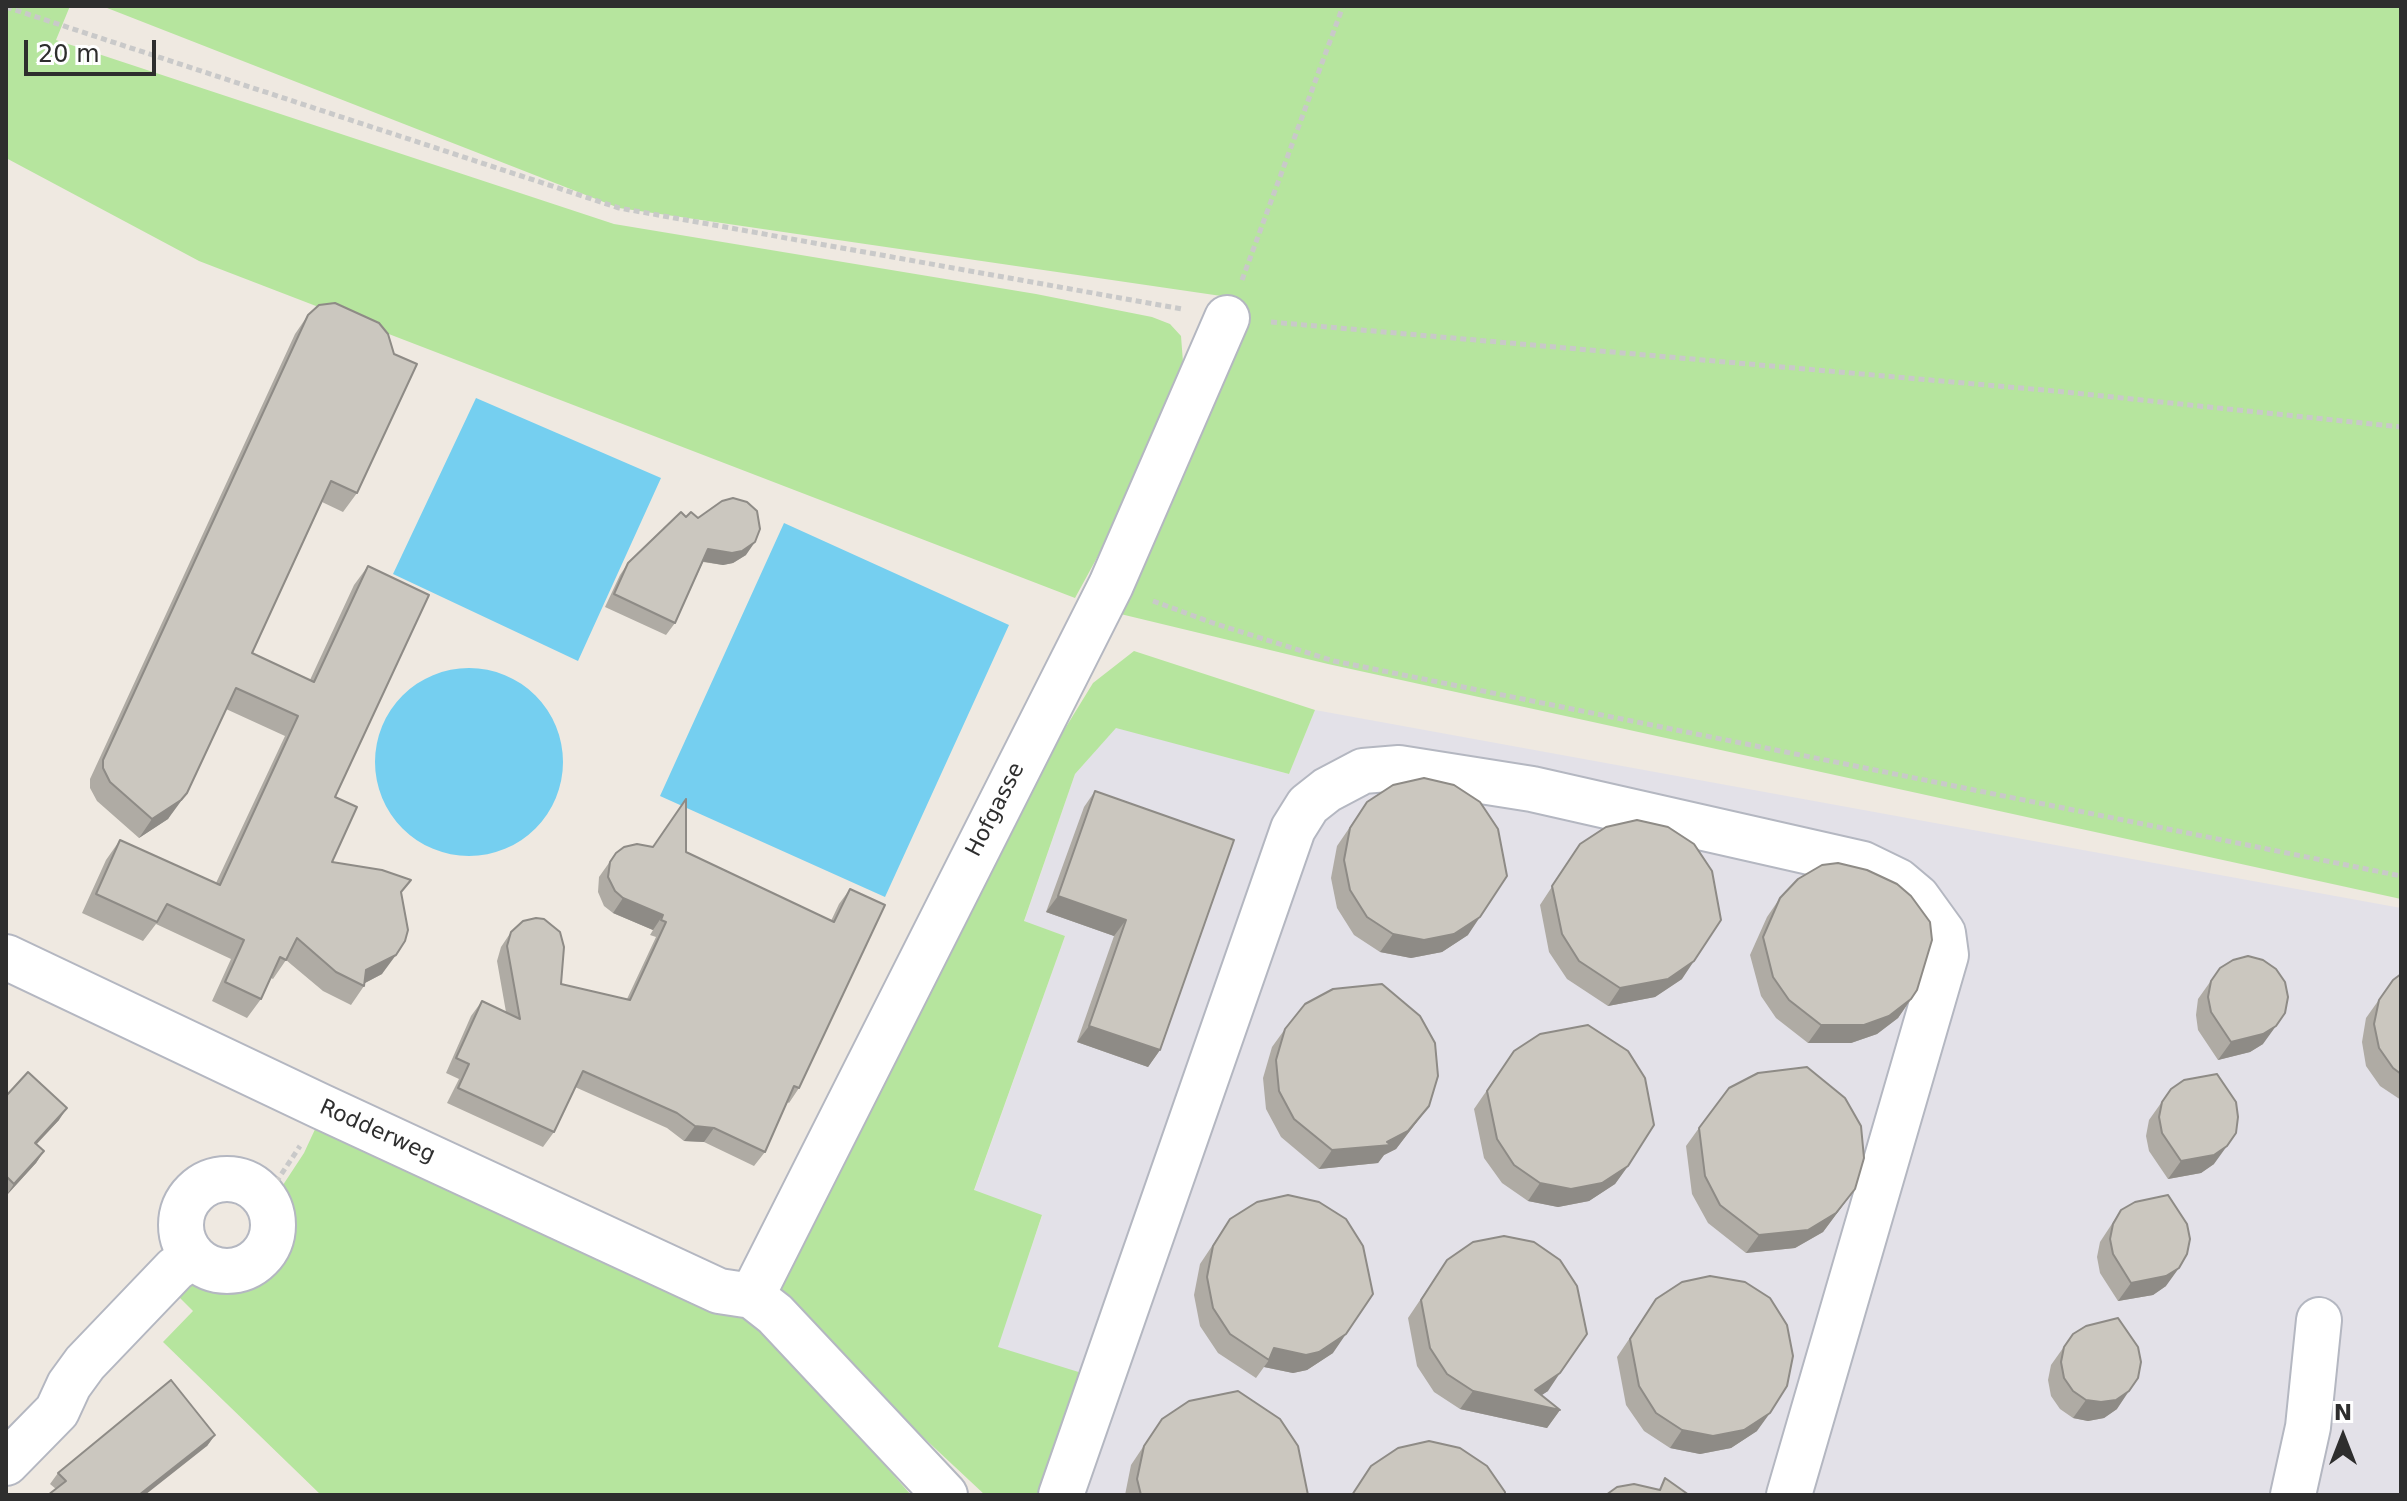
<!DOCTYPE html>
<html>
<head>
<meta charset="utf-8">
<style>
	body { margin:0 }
	#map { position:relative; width:2407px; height:1501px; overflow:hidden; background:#efe9e1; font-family:"DejaVu Sans",sans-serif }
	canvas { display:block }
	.frame { position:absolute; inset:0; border:8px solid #2e2e2e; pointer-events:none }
	.north { position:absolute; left:2303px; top:1397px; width:80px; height:80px; -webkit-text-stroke:6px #fff; paint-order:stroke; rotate:0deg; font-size:22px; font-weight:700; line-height:32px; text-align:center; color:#2e2e2e }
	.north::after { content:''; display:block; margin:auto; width:28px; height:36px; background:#2e2e2e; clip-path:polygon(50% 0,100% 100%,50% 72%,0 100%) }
	.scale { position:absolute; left:24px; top:40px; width:132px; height:36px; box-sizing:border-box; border:4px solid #2e2e2e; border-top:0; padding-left:10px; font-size:24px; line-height:28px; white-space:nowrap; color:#2e2e2e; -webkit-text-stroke:6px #fff; paint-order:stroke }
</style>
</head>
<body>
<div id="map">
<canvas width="2407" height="1501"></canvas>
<div class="frame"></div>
<div class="north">N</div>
<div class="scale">20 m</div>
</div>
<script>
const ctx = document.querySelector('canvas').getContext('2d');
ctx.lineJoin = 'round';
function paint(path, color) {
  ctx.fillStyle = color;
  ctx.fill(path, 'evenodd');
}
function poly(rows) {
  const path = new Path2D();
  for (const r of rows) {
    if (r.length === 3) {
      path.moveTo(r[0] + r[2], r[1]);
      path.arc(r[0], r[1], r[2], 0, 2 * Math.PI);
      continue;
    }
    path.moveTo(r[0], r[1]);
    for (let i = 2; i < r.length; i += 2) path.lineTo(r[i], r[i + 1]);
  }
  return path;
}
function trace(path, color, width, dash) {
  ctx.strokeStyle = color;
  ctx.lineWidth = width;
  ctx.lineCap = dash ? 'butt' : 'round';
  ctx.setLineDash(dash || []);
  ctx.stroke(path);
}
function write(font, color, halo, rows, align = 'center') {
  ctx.font = font + ' "DejaVu Sans",sans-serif';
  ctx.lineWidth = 6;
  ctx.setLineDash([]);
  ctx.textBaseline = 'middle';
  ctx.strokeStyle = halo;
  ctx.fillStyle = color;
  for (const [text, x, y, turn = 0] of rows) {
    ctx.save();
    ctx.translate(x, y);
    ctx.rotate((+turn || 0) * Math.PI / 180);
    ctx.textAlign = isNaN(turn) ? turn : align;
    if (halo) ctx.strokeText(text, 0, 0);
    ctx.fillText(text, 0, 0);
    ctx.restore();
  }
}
paint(poly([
	[1315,710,2401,908,2401,1495,1043,1495,997,1347,1042,1216,974,1191,1065,936,1024,922,1075,774,1116,727,1289,774]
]), '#e3e1e8');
paint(poly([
	[6,6,70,6,56,40,614,224,1036,294,1152,317,1170,324,1181,336,1183,362,1177,385,1099,554,1075,598,199,261,6,158],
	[102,6,2401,6,2401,899,1328,664,1108,611,1235,298,619,208],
	[1134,651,1315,710,1289,774,1116,728,1075,774,1024,921,1065,936,974,1190,1042,1215,998,1347,1085,1374,1043,1495,985,1495,815,1336,782,1294,777,1283,1050,753,1093,683],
	[317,1125,758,1320,911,1495,321,1495,163,1342,193,1311,173,1291,188,1283,207,1290,242,1291,257,1284,281,1262,289,1248,292,1232,292,1217,281,1188,304,1153]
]), '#b6e59e');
paint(poly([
	[476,398,661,478,578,661,393,574],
	[784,523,1009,625,885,897,660,796],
	[469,762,94]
]), '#75cff0');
const minor = poly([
	[6,957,320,1106,719,1291,752,1296,775,1314,945,1495],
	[227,1225,46],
	[752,1296,1111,585,1227,318],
	[6,1463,57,1411,69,1385,85,1363,175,1269,192,1257],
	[1061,1495,1293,829,1308,805,1327,790,1363,771,1399,768,1532,789,1863,864,1898,881,1917,897,1943,933,1946,955,1789,1495],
	[2293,1495,2308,1427,2319,1320]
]);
trace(minor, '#b4b7c1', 48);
trace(poly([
	[6,7,619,208,1182,309],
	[1242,280,1343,6],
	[1271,322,2055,391,2401,427],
	[1153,601,1213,623,1334,661,2401,876],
	[265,1199,300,1146]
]), '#c9c9c9', 5, [6, 4]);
trace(minor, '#fff', 44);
paint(poly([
	[308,315,357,493,343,512,322,502,252,653,310,680,354,585,368,566,335,797,332,862,401,894,382,974,365,983,364,986,351,1005,323,991,286,960,273,979,271,978,261,999,247,1018,212,1001,231,959,156,924,143,941,82,913,106,860,120,840,216,883,285,736,226,709,168,819,139,838,97,801,90,788,90,779,295,334],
	[686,517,698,518,746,555,733,563,723,565,703,562,675,623,666,635,605,607,620,575,628,563],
	[1095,791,1160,1050,1148,1067,1077,1042,1114,936,1046,912,1084,807],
	[1367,802,1468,935,1442,952,1411,958,1380,952,1354,935,1337,908,1331,878,1337,846],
	[1580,844,1682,979,1655,997,1608,1006,1567,979,1549,952,1540,905],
	[686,852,831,921,839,904,850,889,799,1088,789,1103,787,1102,765,1152,754,1166,704,1142,684,1141,667,1128,575,1087,554,1132,543,1147,447,1103,459,1079,446,1073,471,1016,482,1001,506,1012,497,961,501,947,511,932,561,984,627,999,656,937,650,935,653,930,613,913,604,906,598,892,599,877,616,853],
	[1780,898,1911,999,1898,1018,1877,1034,1851,1043,1808,1043,1776,1018,1761,996,1750,955,1767,917],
	[2220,968,2263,1044,2250,1052,2218,1060,2198,1030,2196,1015,2198,999],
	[2401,974,2401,1100,2380,1086,2366,1066,2362,1042,2366,1018,2393,980],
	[1285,1029,1429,1106,1396,1149,1384,1155,1378,1163,1319,1169,1281,1137,1266,1109,1263,1078,1272,1047],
	[1514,1051,1628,1166,1615,1184,1589,1201,1558,1207,1528,1201,1502,1183,1484,1158,1474,1109],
	[2171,1089,2214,1164,2201,1173,2168,1179,2149,1151,2146,1136,2149,1120],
	[6,1096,59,1120,36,1145,44,1151,36,1163,6,1196],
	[1699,1128,1855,1189,1823,1232,1795,1248,1746,1253,1708,1223,1692,1194,1686,1146],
	[2121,1210,2166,1286,2153,1295,2118,1301,2100,1273,2097,1257,2100,1242],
	[1230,1219,1333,1353,1307,1370,1293,1373,1264,1367,1256,1378,1218,1353,1200,1326,1194,1295,1200,1264],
	[1447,1260,1548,1391,1541,1395,1560,1410,1547,1428,1460,1409,1434,1392,1417,1366,1408,1318],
	[1656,1299,1757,1431,1731,1448,1700,1454,1670,1448,1644,1431,1626,1405,1617,1357],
	[2073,1334,2117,1409,2104,1418,2088,1421,2073,1418,2060,1409,2051,1396,2048,1380,2051,1365],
	[215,1435,207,1446,56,1489,50,1484,58,1473],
	[1149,1438,1308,1495,1125,1495,1131,1465]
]), '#afaba4');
paint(poly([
	[755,542,746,555,733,563,723,565,700,561,708,549],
	[187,793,168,819,139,838,152,819],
	[1058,896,1126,920,1114,936,1046,912],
	[623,898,663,915,653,930,613,913],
	[1480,917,1468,935,1442,952,1411,958,1380,952,1393,934],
	[396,955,382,974,361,985,366,970],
	[1694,961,1682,979,1655,997,1608,1006,1620,988],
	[1911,999,1898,1018,1877,1034,1851,1043,1808,1043,1821,1025],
	[1089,1026,1160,1050,1148,1067,1077,1042],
	[2276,1026,2263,1044,2250,1052,2218,1060,2231,1042],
	[1429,1106,1396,1149,1384,1155,1378,1163,1319,1169,1332,1150,1387,1142],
	[67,1108,59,1120,26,1155,35,1143],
	[695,1126,714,1128,704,1142,684,1141],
	[2227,1146,2214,1164,2201,1173,2168,1179,2181,1161],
	[44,1151,36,1163,6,1196,14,1184],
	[1628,1166,1615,1184,1589,1201,1558,1207,1528,1201,1540,1183],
	[1855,1189,1823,1232,1795,1248,1746,1253,1759,1235],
	[2179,1268,2166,1286,2153,1295,2118,1301,2131,1283],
	[1346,1334,1333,1353,1307,1370,1293,1373,1264,1367,1269,1360,1274,1348],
	[1560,1373,1548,1391,1530,1403,1560,1410,1547,1428,1460,1409,1473,1391,1535,1390],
	[2129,1391,2117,1409,2104,1418,2088,1421,2073,1418,2086,1400],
	[1770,1413,1757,1431,1731,1448,1700,1454,1670,1448,1682,1430],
	[215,1435,207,1446,145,1495,139,1495]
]), '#8e8b86');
const building = poly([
	[335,303,379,323,388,334,394,354,417,364,357,493,331,481,252,653,314,682,368,566,429,595,335,797,357,807,332,862,382,870,411,880,401,892,408,930,405,941,396,955,366,970,364,986,336,972,297,938,286,960,280,957,261,999,225,982,244,940,167,904,157,922,96,894,120,840,220,885,298,716,236,688,187,793,181,800,152,819,110,782,103,768,103,760,308,315,319,305,335,303],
	[733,498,747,502,757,511,760,529,755,542,742,551,732,553,708,549,675,623,614,594,628,563,681,512,686,517,691,512,698,518,722,501,733,498],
	[1424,778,1454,785,1480,802,1498,829,1507,876,1480,917,1454,934,1424,940,1393,934,1367,917,1350,890,1344,860,1350,828,1367,802,1393,785,1424,778],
	[1095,791,1234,840,1160,1050,1089,1026,1126,920,1058,896,1095,791],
	[686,799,686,852,834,922,850,889,885,905,799,1088,794,1086,765,1152,714,1128,695,1126,677,1113,583,1071,554,1132,458,1088,469,1064,456,1058,482,1001,520,1019,507,946,511,932,523,921,536,918,544,919,560,932,564,947,561,984,630,1000,666,922,661,920,663,915,623,898,615,891,608,877,610,862,616,853,624,847,637,844,653,847,686,799],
	[1637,820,1668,827,1694,844,1712,871,1721,920,1694,961,1668,979,1620,988,1579,961,1562,934,1552,886,1580,844,1606,827,1637,820],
	[1838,863,1867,870,1897,884,1911,896,1930,922,1932,940,1917,990,1911,999,1889,1016,1864,1025,1821,1025,1789,1000,1773,977,1763,937,1780,898,1798,879,1822,865,1838,863],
	[2248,956,2263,960,2276,969,2285,982,2288,997,2285,1013,2276,1026,2263,1034,2231,1042,2211,1012,2208,997,2211,981,2220,968,2233,960,2248,956],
	[2401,974,2401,1074,2393,1068,2379,1048,2374,1024,2379,1000,2393,980,2401,974],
	[1382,984,1420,1016,1435,1043,1438,1076,1429,1106,1408,1131,1387,1142,1391,1145,1332,1150,1294,1119,1279,1091,1276,1060,1285,1029,1305,1004,1333,989,1382,984],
	[1588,1025,1628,1051,1645,1078,1654,1125,1628,1166,1602,1183,1571,1189,1540,1183,1514,1165,1497,1139,1487,1091,1514,1051,1540,1034,1588,1025],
	[1807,1067,1845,1098,1861,1126,1864,1158,1855,1189,1836,1213,1808,1230,1759,1235,1720,1205,1705,1176,1699,1128,1729,1088,1758,1073,1807,1067],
	[28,1072,67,1108,35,1143,44,1151,14,1184,6,1176,6,1096,28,1072],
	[2217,1074,2236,1102,2238,1117,2236,1133,2227,1146,2214,1155,2181,1161,2162,1133,2159,1117,2162,1102,2171,1089,2184,1080,2217,1074],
	[1288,1195,1319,1202,1346,1219,1363,1246,1373,1294,1346,1334,1319,1352,1306,1355,1274,1348,1269,1360,1230,1334,1213,1308,1207,1277,1213,1246,1230,1219,1257,1202,1288,1195],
	[2168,1195,2187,1224,2190,1239,2187,1254,2179,1268,2166,1276,2131,1283,2113,1254,2110,1239,2113,1224,2121,1210,2135,1202,2168,1195],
	[1504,1236,1534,1242,1560,1260,1577,1286,1587,1334,1560,1373,1535,1390,1560,1410,1473,1391,1447,1374,1430,1348,1421,1300,1447,1260,1473,1242,1504,1236],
	[1710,1276,1745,1282,1770,1298,1787,1325,1793,1356,1787,1386,1770,1413,1744,1430,1713,1436,1682,1430,1656,1413,1639,1386,1630,1339,1656,1299,1682,1282,1710,1276],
	[2118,1318,2138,1347,2141,1362,2138,1378,2129,1391,2116,1400,2101,1402,2086,1400,2073,1391,2064,1378,2061,1362,2064,1347,2073,1334,2086,1326,2118,1318],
	[171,1380,215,1435,139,1495,48,1495,66,1481,58,1473,171,1380],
	[1238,1391,1280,1419,1298,1446,1308,1495,1141,1495,1137,1479,1144,1446,1162,1419,1189,1401,1238,1391],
	[1429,1441,1460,1448,1487,1466,1505,1492,1505,1495,1352,1495,1371,1466,1398,1448,1429,1441],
	[1665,1478,1689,1495,1606,1495,1617,1487,1634,1484,1660,1490,1665,1478]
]);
paint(building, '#cbc7bf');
trace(building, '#8e8b86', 2);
write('22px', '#2e2e2e', '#fff', [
	["Hofgasse",996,810,-63],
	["Rodderweg",377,1132,24]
]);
</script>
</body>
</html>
